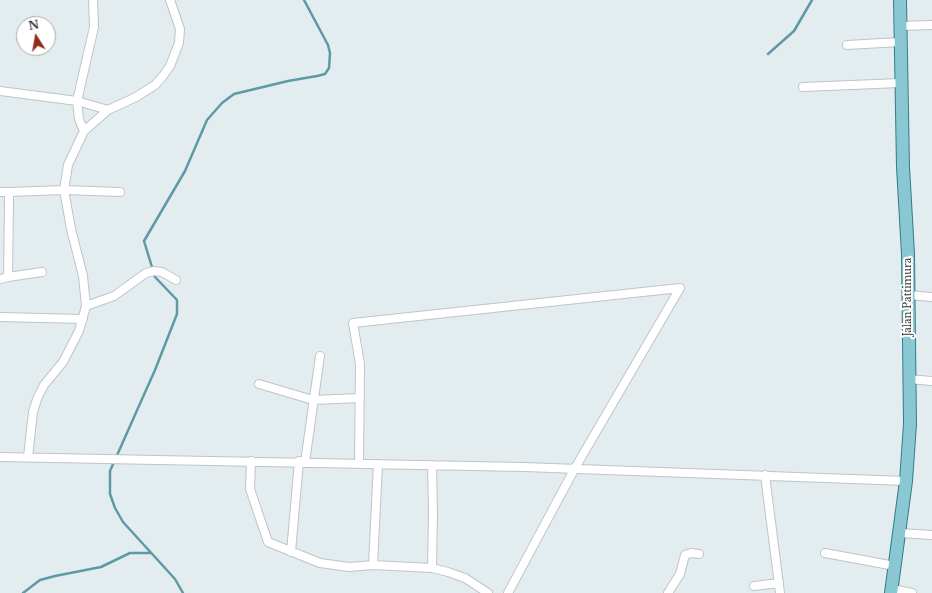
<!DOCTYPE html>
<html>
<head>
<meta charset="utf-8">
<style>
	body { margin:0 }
	#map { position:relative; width:932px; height:593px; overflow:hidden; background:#e3edef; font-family:"Libre Baskerville",serif }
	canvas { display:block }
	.north { position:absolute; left:16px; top:16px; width:40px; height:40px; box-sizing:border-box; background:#fff; border:1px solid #abadad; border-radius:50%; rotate:349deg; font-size:11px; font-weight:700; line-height:16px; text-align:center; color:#2e3233 }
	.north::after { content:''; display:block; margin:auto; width:14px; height:18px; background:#952b1b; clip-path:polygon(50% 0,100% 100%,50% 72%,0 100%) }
</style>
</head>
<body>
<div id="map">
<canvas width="932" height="593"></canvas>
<div class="north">N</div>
</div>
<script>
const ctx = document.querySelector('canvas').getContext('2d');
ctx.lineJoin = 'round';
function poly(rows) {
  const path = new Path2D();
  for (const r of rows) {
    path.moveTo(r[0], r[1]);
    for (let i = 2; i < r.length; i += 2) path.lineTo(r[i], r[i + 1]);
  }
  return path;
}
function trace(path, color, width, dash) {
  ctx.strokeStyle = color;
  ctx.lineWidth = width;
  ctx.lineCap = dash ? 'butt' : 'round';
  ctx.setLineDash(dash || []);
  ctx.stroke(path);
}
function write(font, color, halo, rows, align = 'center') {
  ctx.font = font + ' "Libre Baskerville",serif';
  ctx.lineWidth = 4;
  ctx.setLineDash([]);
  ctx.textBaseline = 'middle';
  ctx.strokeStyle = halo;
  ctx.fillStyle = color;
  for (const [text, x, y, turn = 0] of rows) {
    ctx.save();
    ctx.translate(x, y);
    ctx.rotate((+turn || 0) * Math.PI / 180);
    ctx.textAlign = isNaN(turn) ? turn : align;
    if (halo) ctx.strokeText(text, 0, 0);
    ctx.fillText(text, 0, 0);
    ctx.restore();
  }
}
trace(poly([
	[768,54,794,31,812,0],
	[23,593,40,580,55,576,101,567,130,553,151,553],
	[183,593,175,579,123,522,115,508,110,494,110,471,155,370,177,314,177,300,155,277,144,241,185,171,207,120,222,103,234,94,288,81,317,76,325,74,329,68,330,53,328,45,304,0]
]), '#5e9aa6', 2.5);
const minor = poly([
	[900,26,932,25],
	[847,45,900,42],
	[803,87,900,83],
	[0,91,77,101,108,110],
	[84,131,79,119,77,101,94,27,93,0],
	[0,192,9,192,9,199,8,277,0,279],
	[9,192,64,190,120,192],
	[8,277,42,272],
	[908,295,932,297],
	[86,306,114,296,146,273,154,271,162,272,176,280],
	[0,317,83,319],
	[908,379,932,381],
	[259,384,313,400,360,398],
	[0,457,524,467,906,481],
	[28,457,33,412,37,399,44,385,63,362,79,331,86,306,83,276,71,229,64,190,68,165,84,131,108,110,136,97,155,85,163,76,170,66,179,43,180,29,170,0],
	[251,461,250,489,268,542,320,563,349,567,373,565],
	[305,462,320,356],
	[359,463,360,364,353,323,680,288,575,468,508,593],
	[378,464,373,565,432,568,448,572,465,578,488,593],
	[432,465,433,512,432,568],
	[765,475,780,593],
	[900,533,932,535],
	[291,552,299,461],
	[825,553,895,566],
	[754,586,779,583],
	[892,589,912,593],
	[668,593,680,574,685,555,691,553,699,554]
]);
const primary = poly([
	[891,593,906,481,910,424,908,254,903,167,900,0]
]);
trace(minor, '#bcc5c7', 10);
trace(primary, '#367b88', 14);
trace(minor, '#fff', 8);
trace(primary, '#89c7d3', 12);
write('10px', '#2e3233', '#fff', [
	["Jalan Pattimura",908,297,-90]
]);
</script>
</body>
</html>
